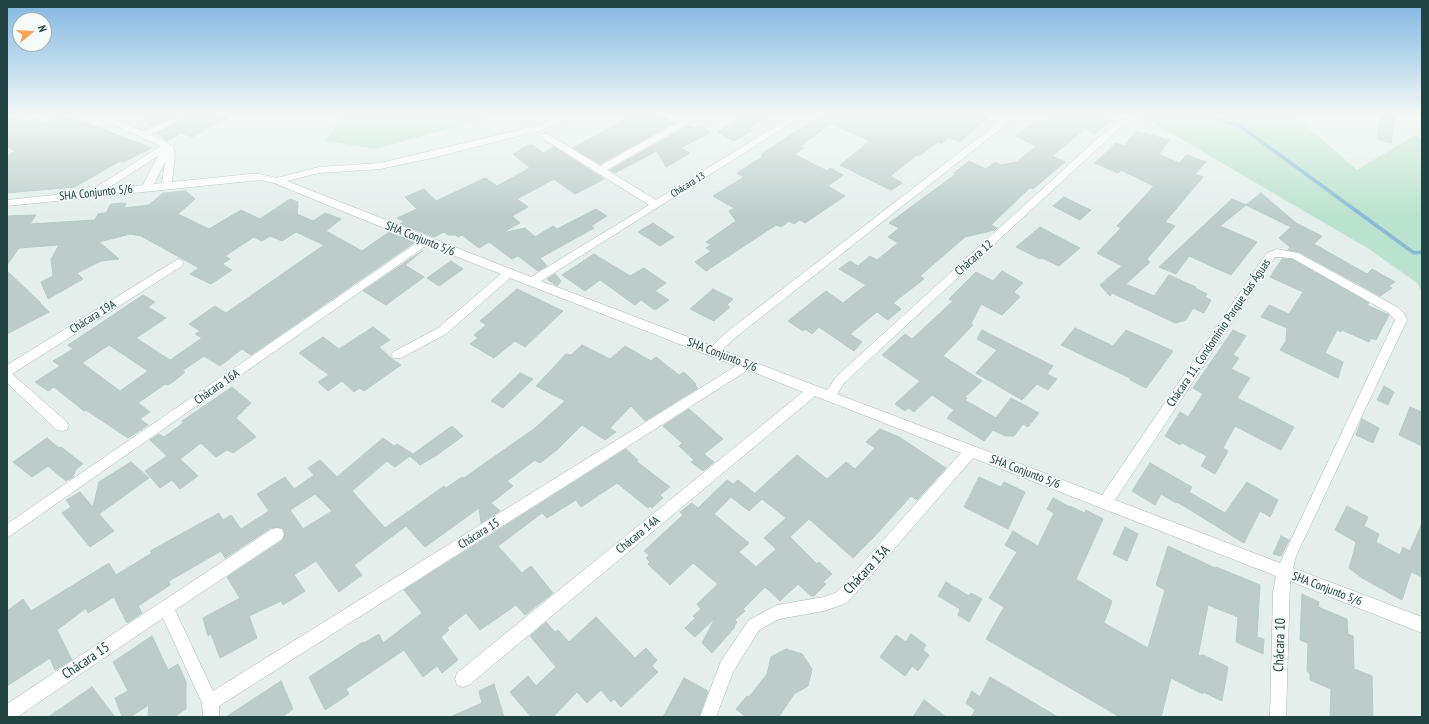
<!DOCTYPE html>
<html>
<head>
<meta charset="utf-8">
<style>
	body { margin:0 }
	#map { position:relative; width:1429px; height:724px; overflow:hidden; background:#e4efec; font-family:"PT Sans Narrow",sans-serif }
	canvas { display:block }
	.frame { position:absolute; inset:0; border:8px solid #214341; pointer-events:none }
	.north { position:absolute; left:12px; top:12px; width:40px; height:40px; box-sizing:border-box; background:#f5fbf9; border:1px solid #a0b1af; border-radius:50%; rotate:72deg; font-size:11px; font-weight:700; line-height:16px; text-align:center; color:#214341 }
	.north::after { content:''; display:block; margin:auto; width:14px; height:18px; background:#fea353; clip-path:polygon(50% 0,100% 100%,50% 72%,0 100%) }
</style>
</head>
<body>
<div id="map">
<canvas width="1429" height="724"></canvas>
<div class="frame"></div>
<div class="north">N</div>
</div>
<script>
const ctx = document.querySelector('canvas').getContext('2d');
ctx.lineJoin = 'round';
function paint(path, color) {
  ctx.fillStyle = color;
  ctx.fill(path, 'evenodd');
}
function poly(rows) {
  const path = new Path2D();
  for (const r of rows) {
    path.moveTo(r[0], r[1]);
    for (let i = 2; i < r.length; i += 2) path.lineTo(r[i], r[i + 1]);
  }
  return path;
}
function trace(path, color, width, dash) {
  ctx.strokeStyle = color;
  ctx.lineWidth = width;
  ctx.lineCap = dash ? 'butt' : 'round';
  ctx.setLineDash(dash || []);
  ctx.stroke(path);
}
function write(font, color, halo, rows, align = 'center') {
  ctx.font = font + ' "PT Sans Narrow",sans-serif';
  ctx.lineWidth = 3;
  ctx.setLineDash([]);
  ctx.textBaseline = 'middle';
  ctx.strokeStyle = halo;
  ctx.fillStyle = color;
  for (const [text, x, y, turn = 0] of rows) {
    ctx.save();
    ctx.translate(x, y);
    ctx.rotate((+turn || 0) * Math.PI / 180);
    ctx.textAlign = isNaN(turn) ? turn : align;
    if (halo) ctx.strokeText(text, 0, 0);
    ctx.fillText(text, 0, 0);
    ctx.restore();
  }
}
paint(poly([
	[341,115,499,115,375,149,326,141],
	[1125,115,1294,115,1357,170,1415,135,1422,138,1422,292,1417,283,1369,249,1150,121]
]), '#bbe2ce');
trace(poly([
	[1208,115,1240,126,1414,253,1422,252]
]), '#88bad8', 3.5);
const building = poly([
	[7,115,27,122,33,119,42,124,59,115,65,115,152,148,123,162,120,161,75,187,7,193,7,156,16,151,7,147,7,115],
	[139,115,175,115,151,126,139,115],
	[192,115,233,115,192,137,181,133,167,141,157,133,192,115],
	[633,115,661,115,674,123,600,164,573,148,633,115],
	[745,115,770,115,748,129,752,131,734,141,717,132,745,115],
	[810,115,991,115,960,142,950,137,941,144,938,142,919,156,917,155,890,176,902,183,891,190,840,165,870,141,831,124,800,146,804,148,794,154,827,171,830,168,843,175,828,186,845,196,805,223,800,220,794,224,789,221,781,227,776,225,706,271,695,262,711,251,706,248,711,245,706,242,736,221,729,211,734,208,713,196,744,177,737,173,762,157,762,154,767,150,817,118,810,115],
	[1054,115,1096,115,1110,121,1096,134,1085,129,1052,156,1065,162,1033,189,1030,188,1021,196,991,225,997,228,995,230,965,237,920,276,924,279,893,303,901,309,888,320,877,312,850,334,862,342,854,351,819,327,812,334,805,329,803,331,788,321,826,291,843,303,866,285,839,269,850,261,858,266,870,256,877,260,898,243,888,237,899,228,889,223,956,174,954,173,969,161,986,169,995,162,1001,165,1017,162,1036,146,1015,136,1039,119,1045,122,1054,115],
	[1381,115,1395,115,1391,143,1377,139,1381,115],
	[689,125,694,128,699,125,711,132,681,148,690,153,666,167,657,151,615,173,610,170,689,125],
	[1136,131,1169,140,1159,154,1179,163,1187,155,1206,162,1195,174,1203,177,1165,222,1175,226,1147,259,1150,262,1126,284,1154,296,1169,275,1196,287,1195,288,1207,294,1205,297,1211,300,1204,313,1193,308,1186,320,1175,323,1112,293,1110,296,1100,285,1122,266,1097,253,1121,228,1117,226,1154,186,1121,170,1118,173,1095,163,1116,143,1124,146,1136,131],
	[533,145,543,153,554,147,604,179,575,194,554,179,517,199,528,207,512,216,520,223,502,233,525,228,535,237,553,226,557,229,596,209,607,216,591,226,594,228,540,258,547,266,538,271,518,256,512,259,489,242,479,248,462,235,458,237,456,235,448,235,444,232,434,237,400,224,404,221,397,218,417,209,405,197,424,189,436,201,485,178,497,186,530,168,513,154,527,146,533,145],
	[186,191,195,199,178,214,209,229,241,210,260,219,290,199,298,202,297,214,313,221,325,213,341,219,326,231,362,251,389,232,415,242,251,355,242,349,220,366,204,356,182,371,185,372,173,382,167,385,165,384,138,403,150,412,140,419,148,425,128,438,86,410,84,411,54,387,48,391,35,382,60,366,53,361,73,349,68,345,143,295,155,302,148,307,166,318,136,338,170,360,202,338,195,334,200,331,189,324,215,306,226,313,324,245,296,232,282,241,270,236,262,241,254,237,225,256,230,259,222,264,232,270,211,284,190,274,199,268,141,236,130,234,99,242,119,259,101,261,77,273,83,279,48,299,41,282,53,276,51,259,59,245,19,248,7,265,7,216,36,215,30,224,95,220,98,214,106,213,111,204,126,203,124,208,149,205,163,193,186,191],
	[109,345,148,371,120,391,82,363,109,345],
	[1261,193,1296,223,1322,236,1314,244,1367,274,1372,269,1395,282,1389,286,1392,288,1380,296,1299,252,1288,250,1290,247,1279,238,1291,227,1246,205,1261,193],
	[1064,197,1080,205,1091,210,1080,220,1053,206,1064,197],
	[1232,199,1246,205,1220,226,1257,242,1231,275,1189,256,1176,274,1159,267,1232,199],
	[653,223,674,237,660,246,638,232,653,223],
	[1040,227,1051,233,1080,248,1059,266,1042,258,1040,259,1016,247,1040,227],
	[422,251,405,265,424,277,386,305,363,291,422,251],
	[594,254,630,276,644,268,666,283,655,291,669,300,655,310,641,300,635,305,600,280,585,291,562,275,594,254],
	[1282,259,1292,259,1369,303,1367,305,1389,315,1376,340,1371,338,1369,342,1342,330,1341,332,1337,330,1325,353,1343,362,1338,378,1280,350,1286,341,1287,328,1261,317,1269,305,1289,314,1303,292,1270,277,1282,259],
	[451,261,463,269,439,286,427,278,451,261],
	[7,271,41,303,40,303,49,312,7,334,7,271],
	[1002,271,1023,283,1014,292,1020,297,1002,315,981,304,971,324,973,325,943,356,982,381,965,397,967,398,965,400,996,418,1011,398,1039,413,1028,427,1023,424,1014,436,1005,436,993,430,984,441,947,418,954,410,932,395,914,412,908,408,905,411,895,404,920,381,882,355,905,334,912,339,953,301,949,299,976,272,993,281,1002,271],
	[555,274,561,281,557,286,547,279,555,274],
	[517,289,563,311,525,347,515,341,494,358,470,344,478,338,474,335,486,325,480,321,517,289],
	[713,289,733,299,727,305,730,307,714,321,690,309,713,289],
	[373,327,390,340,379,347,392,359,401,365,364,391,360,388,354,392,342,381,328,391,318,382,329,375,299,353,323,337,339,349,373,327],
	[1075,328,1113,346,1126,330,1173,351,1146,388,1130,380,1130,378,1061,345,1075,328],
	[982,330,1053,366,1047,374,1057,379,1048,390,1037,384,1022,400,976,373,997,350,977,339,982,330],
	[1233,330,1246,336,1233,355,1239,358,1231,369,1250,378,1237,398,1294,427,1281,450,1235,426,1223,448,1228,451,1215,474,1201,466,1207,456,1182,443,1180,445,1165,436,1180,412,1188,417,1203,394,1193,388,1233,330],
	[582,345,610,359,625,346,651,361,656,357,679,375,684,372,696,384,695,385,698,388,645,421,631,406,610,428,616,432,605,440,582,425,557,450,540,463,535,460,507,481,513,486,491,503,500,511,481,523,479,508,425,547,406,526,354,565,362,575,339,592,316,561,294,575,305,591,283,605,281,601,249,616,257,638,220,658,211,634,208,636,203,618,240,598,227,577,283,540,285,533,282,528,271,528,225,558,221,551,169,581,170,585,138,606,142,613,127,623,114,597,88,613,86,608,57,630,72,660,55,670,50,658,7,686,7,611,23,599,31,611,109,563,116,575,152,553,150,551,219,513,223,520,231,515,241,529,269,511,257,494,285,477,294,489,314,475,308,468,320,460,337,477,383,438,394,446,397,444,413,454,452,426,463,436,437,455,420,465,410,456,395,467,387,461,352,491,385,528,444,486,446,488,462,477,464,478,535,428,565,401,536,386,566,354,571,355,582,345],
	[315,494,332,511,303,529,290,510,315,494],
	[520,373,533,379,503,408,491,401,520,373],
	[1384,386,1394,392,1388,405,1377,400,1384,386],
	[232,387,251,403,236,418,256,437,233,453,227,450,216,457,201,443,180,459,198,476,180,489,172,480,160,488,145,471,167,456,150,440,159,434,164,437,183,423,182,421,232,387],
	[1410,407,1422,412,1422,446,1399,435,1410,407],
	[689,409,723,439,704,454,714,462,703,471,691,462,694,460,679,446,682,443,663,426,689,409],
	[1362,419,1379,428,1373,443,1356,435,1362,419],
	[880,429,899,437,946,468,917,500,911,496,873,538,853,558,809,519,790,537,817,564,819,562,832,574,823,582,826,584,814,596,811,596,798,584,780,601,765,587,743,609,745,611,735,620,737,622,734,626,735,627,712,653,702,643,715,618,695,637,685,628,695,618,693,616,701,609,697,604,718,584,693,563,670,585,648,564,650,562,646,558,649,555,644,551,683,515,680,512,692,503,698,508,727,480,733,484,738,480,758,496,755,493,797,455,827,479,846,462,855,469,875,448,866,442,880,429],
	[731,497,749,511,762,499,786,518,764,538,776,549,756,567,739,552,749,543,714,514,731,497],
	[47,438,59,448,61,447,83,464,76,469,73,477,66,481,48,466,32,477,13,462,47,438],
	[626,449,638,460,636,461,670,487,660,495,663,498,652,508,650,506,648,508,617,483,581,507,576,500,547,518,542,513,498,546,522,573,531,566,553,593,525,615,516,605,480,630,466,613,447,628,449,630,441,637,458,660,442,673,437,666,423,677,404,650,346,689,349,694,325,710,309,677,363,642,364,643,379,634,383,643,422,613,404,590,626,449],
	[131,462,149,478,99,514,114,531,90,547,62,513,71,507,66,500,80,492,93,507,99,482,131,462],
	[1150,463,1192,487,1189,492,1225,513,1247,482,1278,500,1270,517,1260,511,1244,543,1177,502,1176,503,1161,494,1155,505,1132,491,1150,463],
	[979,477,1001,487,1004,482,1025,492,1008,529,964,507,979,477],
	[1053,498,1070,507,1070,506,1085,513,1086,510,1103,519,1076,579,1112,601,1104,623,1148,648,1165,590,1156,585,1168,546,1215,568,1216,567,1260,585,1257,637,1264,639,1263,654,1236,642,1238,617,1208,605,1198,656,1203,655,1228,667,1222,701,1203,692,1203,694,1171,678,1161,717,1120,717,986,639,1004,607,989,598,1017,552,1005,545,1013,531,1038,546,1054,513,1047,509,1053,498],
	[1347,506,1368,517,1364,526,1379,534,1376,542,1400,555,1403,547,1410,551,1422,523,1422,577,1411,572,1402,600,1362,578,1349,568,1353,555,1356,542,1335,530,1347,506],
	[1125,527,1138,534,1127,561,1113,554,1125,527],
	[1281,536,1289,540,1281,556,1273,554,1281,536],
	[946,582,969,596,971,593,982,599,969,622,958,615,960,609,938,596,946,582],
	[1302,594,1319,602,1318,607,1347,619,1348,634,1353,636,1354,669,1372,676,1373,717,1330,717,1331,689,1310,680,1310,673,1307,671,1308,643,1300,640,1302,594],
	[596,617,635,658,646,648,657,660,652,666,658,672,621,707,614,699,611,702,601,690,587,703,577,692,553,717,531,717,510,692,528,676,536,686,556,667,530,636,546,622,555,632,558,630,569,642,596,617],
	[911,634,926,645,923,650,929,655,918,671,912,666,905,676,880,657,896,635,906,642,911,634],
	[152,636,168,670,178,664,186,682,186,709,174,717,148,717,149,705,130,717,122,717,115,698,128,691,113,662,152,636],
	[786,649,802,654,812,669,808,686,794,694,779,717,746,717,736,709,747,696,749,697,767,674,771,657,786,649],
	[990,677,1058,717,971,717,975,710,966,703,972,691,980,697,990,677],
	[684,678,708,691,699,717,663,717,684,678],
	[281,681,293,709,282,717,226,717,281,681],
	[494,684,504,717,450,717,482,703,479,691,494,684],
	[92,687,115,717,48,717,92,687],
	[924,700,946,717,913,717,924,700]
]);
paint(building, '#bccdc9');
trace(building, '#b6c9c5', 1);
const minor = poly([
	[91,115,103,115,144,131,179,115,191,115,151,134,173,146,175,154,172,182,250,174,260,174,277,178,319,167,380,163,536,126,560,115,571,115,542,130,432,158,380,169,319,173,287,181,531,277,649,205,542,138,542,134,548,134,600,166,691,115,702,115,607,170,656,200,794,115,804,115,541,281,712,346,728,331,1008,115,1018,115,736,337,722,350,827,390,837,376,1118,120,1124,120,1124,124,845,382,837,394,1102,495,1267,253,1277,249,1298,253,1397,307,1404,313,1407,320,1296,556,1293,568,1422,617,1422,633,1290,581,1286,717,1270,717,1273,592,1276,576,973,458,847,603,824,611,779,619,759,630,733,672,716,717,700,717,721,661,749,620,777,605,824,597,837,592,961,453,815,396,469,685,463,687,457,685,455,679,457,673,803,392,748,370,219,706,219,717,203,717,202,703,163,618,17,717,7,717,7,704,272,529,277,528,282,529,284,534,282,539,175,610,213,691,736,366,510,278,446,334,401,358,393,358,391,355,393,352,438,328,501,274,427,245,7,538,7,524,418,242,274,183,260,180,7,206,7,200,90,191,161,146,91,115],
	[158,156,143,185,105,190,158,156],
	[165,162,162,183,154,184,165,162],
	[1275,257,1292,258,1389,313,1395,320,1280,563,1115,500,1275,257],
	[178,259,182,260,183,263,182,266,12,374,67,422,68,426,67,430,62,431,57,430,7,383,7,365,178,259]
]);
trace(minor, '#a6b8b5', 1);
paint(minor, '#fff');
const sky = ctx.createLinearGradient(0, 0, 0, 216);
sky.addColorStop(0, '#81b6e2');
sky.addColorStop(0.53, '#f3f8f6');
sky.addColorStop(1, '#f3f8f600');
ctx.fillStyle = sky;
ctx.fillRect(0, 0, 1429, 216);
write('10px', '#214341', '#f5fbf9', [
	["Chácara 13",688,185,-32]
]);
write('12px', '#214341', '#f5fbf9', [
	["SHA Conjunto 5/6",96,193,-6],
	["SHA Conjunto 5/6",420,239,22],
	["Chácara 12",974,258,-42],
	["Chácara 19A",93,317,-32],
	["Chácara 11, Condomínio Parque das Águas",1219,333,-56],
	["SHA Conjunto 5/6",722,355,21],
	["Chácara 16A",217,387,-35],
	["SHA Conjunto 5/6",1025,472,21],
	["Chácara 15",479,534,-32],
	["Chácara 14A",638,535,-39],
	["SHA Conjunto 5/6",1327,589,21]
]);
write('14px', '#214341', '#f5fbf9', [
	["Chácara 13A",867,570,-47],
	["Chácara 10",1280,645,-88],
	["Chácara 15",86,661,-34]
]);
</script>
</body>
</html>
